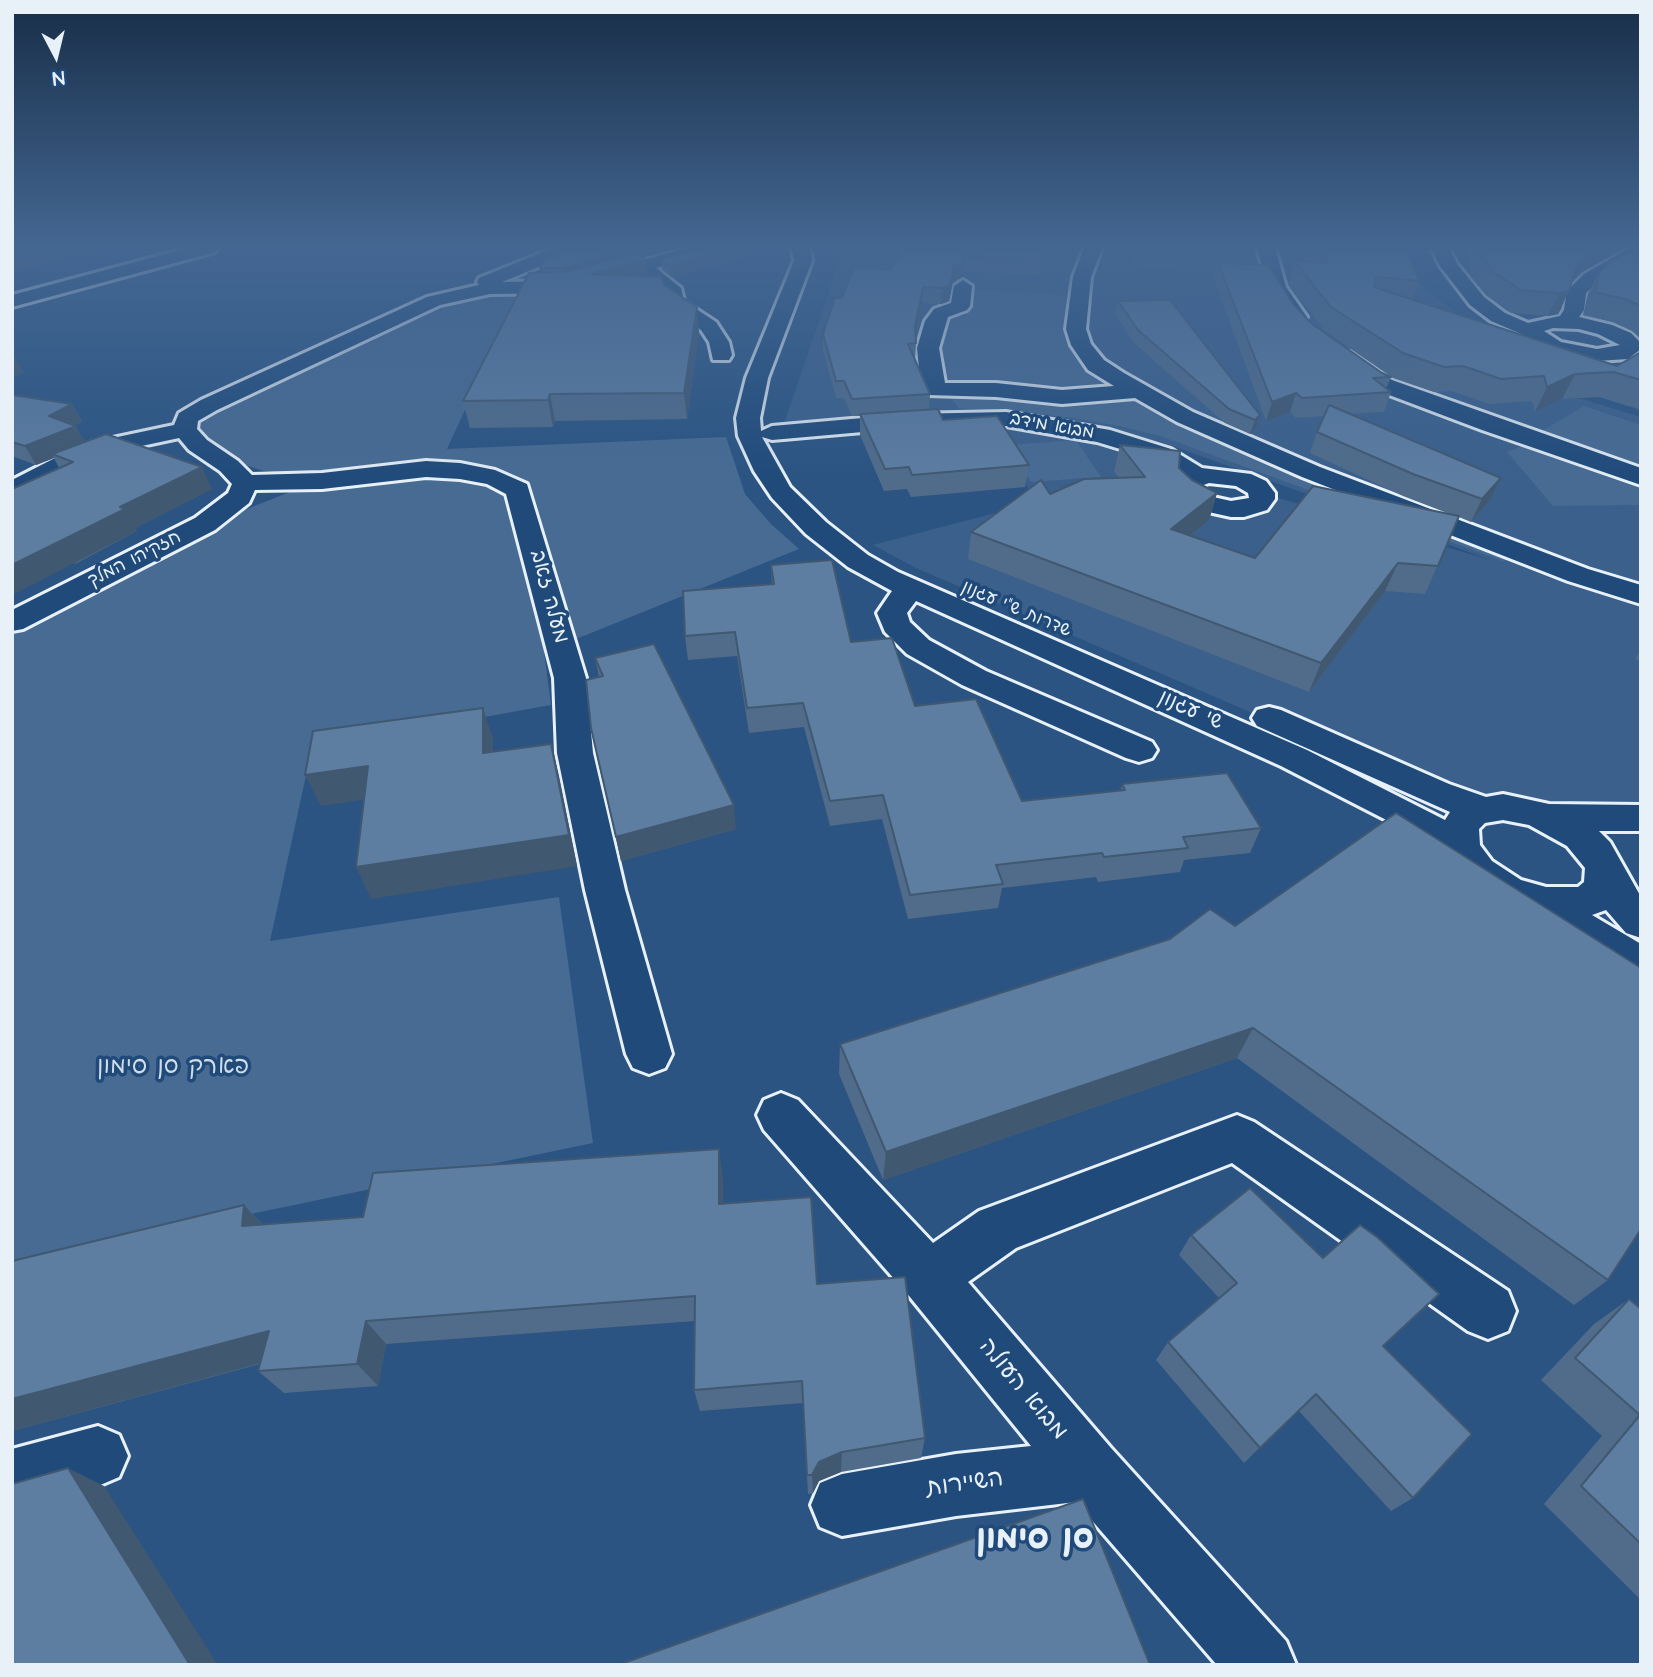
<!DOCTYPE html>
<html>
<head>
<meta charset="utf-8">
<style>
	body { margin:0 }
	#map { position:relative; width:1653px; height:1677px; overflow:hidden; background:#2b5482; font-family:"Architects Daughter",sans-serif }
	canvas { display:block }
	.frame { position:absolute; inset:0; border:14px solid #e8f1f8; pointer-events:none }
	.north { position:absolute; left:21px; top:21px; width:70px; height:70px; -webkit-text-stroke:5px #1f4a7a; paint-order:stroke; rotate:173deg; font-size:19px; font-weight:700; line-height:28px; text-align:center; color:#e8f1f8 }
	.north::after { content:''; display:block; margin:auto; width:24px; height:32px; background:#e8f1f8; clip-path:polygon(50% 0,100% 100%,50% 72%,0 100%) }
</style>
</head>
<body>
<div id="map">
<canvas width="1653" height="1677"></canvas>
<div class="frame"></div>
<div class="north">N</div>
</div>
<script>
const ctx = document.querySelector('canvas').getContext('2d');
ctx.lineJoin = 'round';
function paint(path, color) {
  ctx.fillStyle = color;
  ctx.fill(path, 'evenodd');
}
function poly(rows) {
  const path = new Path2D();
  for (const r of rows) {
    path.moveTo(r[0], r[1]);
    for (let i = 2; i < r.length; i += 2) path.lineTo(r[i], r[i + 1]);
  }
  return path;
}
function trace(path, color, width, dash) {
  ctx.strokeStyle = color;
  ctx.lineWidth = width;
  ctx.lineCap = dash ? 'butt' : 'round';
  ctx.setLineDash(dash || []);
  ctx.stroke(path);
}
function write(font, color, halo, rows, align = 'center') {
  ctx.font = font + ' "Architects Daughter","Playpen Sans Hebrew",sans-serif';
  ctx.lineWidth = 7;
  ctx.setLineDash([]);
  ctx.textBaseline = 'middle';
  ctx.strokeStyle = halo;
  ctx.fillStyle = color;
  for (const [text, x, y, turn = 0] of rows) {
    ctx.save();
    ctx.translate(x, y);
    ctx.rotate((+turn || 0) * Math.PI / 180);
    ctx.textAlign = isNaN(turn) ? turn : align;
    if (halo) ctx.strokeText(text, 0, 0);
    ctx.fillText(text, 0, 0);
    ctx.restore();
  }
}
paint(poly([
	[844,248,1401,248,1403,259,1427,290,1458,314,1521,348,1579,398,1641,417,1641,813,1497,802,1443,783,1356,740,1345,753,916,568,873,545,1022,506,1038,506,991,423,1027,426,1126,448,1180,492,1264,510,1275,497,1494,561,1164,443,1071,421,989,412,785,421]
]), '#3a608b');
paint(poly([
	[1131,248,1260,248,1265,276,1135,268],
	[970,289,1071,296,1103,376,1514,556,1503,561,1160,436,1120,426,1067,417,959,408,947,394,935,348,942,319,966,315],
	[520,290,447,449,726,437,745,494,771,524,799,549,544,652,551,705,312,748,270,941,559,897,593,1143,130,1239,12,1273,12,630,229,516,323,479,264,471,233,461,191,430,205,412,462,294],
	[1584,406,1641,425,1641,471,1537,434],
	[1076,440,1101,477,1031,482,1010,445],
	[1527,444,1641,483,1641,505,1553,506,1507,452]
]), '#476b93');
const minor = poly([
	[188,248,218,248,215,252,12,307,12,295,188,248],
	[553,248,578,248,575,252,502,282,566,281,687,248,717,248,714,252,656,268,681,288,684,301,716,322,729,342,732,355,729,360,713,360,709,342,701,330,668,307,665,294,640,273,567,293,490,294,440,305,217,410,198,421,197,429,207,440,238,461,252,475,322,473,426,461,460,463,495,470,527,484,586,678,593,753,625,890,672,1054,665,1068,649,1074,633,1068,626,1054,585,890,557,753,554,678,506,494,487,484,460,479,426,477,322,489,255,490,249,503,215,530,23,629,12,631,12,610,195,518,228,493,232,484,220,471,189,450,179,438,123,450,71,469,12,498,12,480,53,459,108,439,174,425,179,413,201,400,427,297,479,285,477,282,479,278,553,248],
	[792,248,810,248,812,261,768,378,760,418,761,431,772,426,908,414,1006,412,1110,430,1171,449,1202,468,1251,474,1266,481,1275,493,1275,499,1267,510,1244,517,1231,517,1195,509,1186,504,1175,486,1181,477,1153,459,1097,442,1006,426,908,428,772,440,762,437,790,487,826,522,868,555,898,572,1307,750,1445,820,1450,812,1257,726,1252,718,1257,710,1269,707,1281,710,1449,784,1486,797,1503,794,1549,804,1641,805,1641,831,1599,831,1610,842,1641,897,1641,938,1626,933,1606,910,1592,915,1641,944,1641,982,1626,977,1523,912,1494,903,1464,881,1447,858,1400,827,1281,766,916,601,907,613,910,622,929,640,986,671,1152,742,1157,750,1152,758,1139,762,1126,758,962,685,907,654,885,632,877,613,892,591,848,567,806,534,772,498,754,471,738,436,736,418,746,378,794,261,792,248],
	[1209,483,1236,486,1248,493,1249,498,1231,501,1213,497,1205,493,1201,486,1209,483],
	[1503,820,1529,825,1567,846,1585,868,1584,882,1578,887,1546,887,1521,880,1492,861,1480,845,1479,829,1485,823,1503,820],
	[1084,248,1102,248,1091,277,1086,329,1091,344,1104,360,1124,373,1193,412,1320,467,1588,569,1641,585,1641,604,1568,581,1302,477,1177,422,1135,398,1062,404,996,397,928,395,919,369,917,348,925,321,934,309,951,303,954,286,963,280,972,286,970,306,967,310,948,317,939,348,945,383,996,383,1062,390,1114,386,1088,370,1071,345,1066,329,1073,277,1084,248],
	[1257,248,1275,248,1286,287,1307,317,1304,321,1290,321,1268,287,1257,248],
	[1431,248,1449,248,1457,264,1484,297,1505,313,1528,323,1560,316,1564,310,1567,291,1584,274,1630,248,1641,248,1641,257,1598,282,1586,293,1584,310,1579,317,1612,325,1631,333,1640,342,1641,349,1628,359,1597,361,1555,353,1537,346,1526,336,1491,321,1470,305,1440,266,1431,248],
	[1553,328,1579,329,1598,334,1620,345,1597,349,1561,342,1544,331,1553,328],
	[1342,351,1350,352,1392,380,1641,468,1641,485,1482,430,1376,390,1334,362,1331,357,1334,352,1342,351],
	[781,1093,798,1100,933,1243,979,1211,1237,1115,1254,1122,1508,1291,1516,1311,1508,1331,1488,1339,1468,1331,1232,1163,1016,1248,968,1282,1111,1448,1286,1641,1296,1665,1217,1665,1076,1502,956,1516,842,1536,820,1527,811,1505,820,1483,842,1474,956,1454,1031,1446,910,1297,764,1130,757,1115,764,1100,781,1093],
	[98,1426,119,1435,128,1456,119,1477,98,1486,12,1511,12,1449,98,1426]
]);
trace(minor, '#e8f1f8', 6);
paint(minor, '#1f4a7a');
paint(poly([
	[575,248,677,248,642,258,645,260,647,276,664,285,699,332,687,419,555,421,553,427,470,428,463,401,541,272,540,268],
	[699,248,740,248,741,258,671,277,662,269,661,259],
	[902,248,1042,260,1040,275,964,271,961,278,953,281,949,301,941,304,922,303,916,334,916,343,915,360,930,394,929,410,943,420,1029,465,1025,487,911,497,907,489,884,491,860,435,860,416,852,416,844,398,836,398,823,350,823,334,842,298,891,270],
	[1301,248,1406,248,1419,281,1413,299,1617,366,1641,352,1641,410,1599,397,1562,399,1535,412,1532,401,1489,404,1452,391,1434,392,1393,378,1324,330,1288,283,1294,261,1303,261],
	[1466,248,1624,248,1582,272,1571,283,1558,314,1548,316,1511,313,1486,295,1470,276,1470,257],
	[1641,248,1641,339,1632,331,1613,322,1583,315,1588,294,1599,272],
	[1218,263,1293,304,1312,324,1382,373,1391,377,1386,389,1391,392,1384,412,1349,414,1501,478,1490,500,1471,522,1459,517,1425,594,1385,591,1309,692,968,559,971,532,1050,494,1119,478,1114,471,1120,445,1179,468,1192,480,1217,493,1209,520,1190,536,1255,558,1455,516,1403,496,1310,453,1317,432,1324,416,1296,418,1290,412,1266,421,1214,279],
	[1118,301,1260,415,1256,429,1250,434,1225,423,1135,344,1115,314],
	[12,395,72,404,82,422,75,425,85,442,212,489,135,528,137,531,75,564,59,468,54,458,36,465,12,456],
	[771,565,915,706,1022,801,1121,790,1122,784,1261,828,1250,853,1184,860,1180,872,1098,882,1096,877,1002,888,998,908,908,919,882,819,830,826,804,727,749,733,737,656,688,660,685,636,772,585],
	[1641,650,1641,661,1635,659],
	[595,658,736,829,621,861,591,728,599,677],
	[1170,939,1608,1280,1574,1305,1237,1058,883,1180,839,1074,840,1044],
	[723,1177,723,1204,817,1284,925,1438,921,1458,841,1472,819,1481,813,1493,808,1494,803,1403,700,1411,694,1390,695,1321,386,1344,378,1386,284,1393,258,1371,260,1364,12,1431,12,1261,244,1205,262,1224,363,1217],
	[1191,1235,1383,1346,1413,1498,1391,1511,1298,1410,1244,1463,1156,1360,1168,1342,1219,1298,1179,1255],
	[1629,1299,1641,1309,1641,1600,1544,1504,1602,1436,1541,1380,1594,1324]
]), '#506c8a');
paint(poly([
	[12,248,102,248,12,272],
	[637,248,677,248,566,278,564,268],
	[737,248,740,248,741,258,671,277,670,266],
	[1596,248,1624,248,1582,272,1565,289,1576,267,1593,250],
	[965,256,964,271,961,278,953,281,949,301,941,304,943,288,954,266],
	[645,260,648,283,591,274],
	[923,287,922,303,914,341,915,326],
	[1569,291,1558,314,1548,316,1559,293],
	[697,307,699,332,687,419,684,393],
	[15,356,24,373,12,378,12,357],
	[1575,374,1562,399,1535,412,1547,387],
	[1296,393,1290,412,1266,421,1272,402],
	[550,394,555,421,553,427,548,400],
	[72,404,82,422,71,428,76,426,86,444,52,454,54,458,36,465,25,446,49,416],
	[1260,415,1256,429,1250,434,1255,420],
	[202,467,212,489,135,528,137,531,12,595,12,565,120,507],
	[1501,478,1490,500,1471,522,1482,499],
	[1217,493,1209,520,1164,557,1171,529],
	[1398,563,1385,591,1309,692,1321,663],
	[483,708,493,739,493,785,483,753],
	[551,744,559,776,577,866,371,899,356,867],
	[368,766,381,797,321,806,305,775],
	[734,805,736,829,621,861,616,837],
	[1253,1028,1237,1058,883,1180,886,1152],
	[719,1149,723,1177,724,1231,719,1204],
	[244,1205,268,1231,242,1226],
	[366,1321,386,1344,378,1386,357,1364],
	[269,1331,294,1354,12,1431,12,1399],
	[842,1452,841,1472,819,1481,813,1493,812,1475,819,1462],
	[68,1468,104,1486,218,1665,190,1665]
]), '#415871');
const building = poly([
	[575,248,637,248,564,268,540,268,544,260,575,248],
	[699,248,737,248,670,266,661,259,699,248],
	[902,248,1043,248,1042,260,965,256,962,263,954,266,950,286,943,288,923,287,915,326,916,343,908,344,930,394,852,399,844,381,836,381,823,334,835,298,842,298,854,268,891,270,902,248],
	[1314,248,1406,248,1419,281,1376,277,1374,287,1617,366,1641,352,1641,380,1613,372,1575,374,1547,387,1544,376,1501,379,1463,366,1444,367,1403,353,1331,307,1294,261,1327,262,1314,248],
	[1479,248,1596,248,1593,250,1576,267,1569,291,1559,293,1521,290,1495,273,1479,254,1479,248],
	[1635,248,1641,248,1641,306,1625,299,1595,292,1599,272,1611,262,1635,248],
	[637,253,645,260,591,274,661,277,664,285,697,307,684,393,550,394,548,400,463,401,529,273,564,272,637,253],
	[1218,263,1268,265,1293,304,1312,324,1382,373,1391,377,1373,378,1391,392,1302,398,1296,393,1272,402,1218,263],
	[1170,300,1260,415,1255,420,1229,409,1138,330,1118,301,1170,300],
	[12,395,72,404,49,416,76,426,25,446,12,442,12,395],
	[1329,405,1501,478,1482,499,1413,474,1317,432,1329,405],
	[938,409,943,420,997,416,1029,465,912,475,909,467,885,469,860,414,938,409],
	[106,434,202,467,120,507,125,509,12,565,12,489,73,462,52,454,106,434],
	[1120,445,1180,451,1179,468,1192,480,1217,493,1171,529,1255,558,1313,486,1459,516,1438,566,1398,563,1321,663,971,532,1041,480,1050,494,1084,479,1145,477,1120,445],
	[832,560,851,642,892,638,915,706,976,699,1022,801,1125,790,1122,784,1227,773,1261,828,1183,837,1188,848,1104,857,1102,853,996,865,1003,884,910,895,883,795,830,801,803,703,747,708,735,632,685,636,683,591,774,584,771,565,832,560],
	[654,644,734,805,616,837,591,728,586,680,603,676,595,658,654,644],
	[483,708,483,753,551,744,569,835,356,867,368,766,305,775,313,731,483,708],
	[1396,813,1641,968,1641,1229,1608,1280,1253,1028,886,1152,840,1044,1170,939,1210,909,1235,926,1396,813],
	[719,1149,719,1204,811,1197,817,1284,905,1277,925,1438,842,1452,819,1462,812,1475,807,1475,802,1381,694,1390,695,1296,366,1321,357,1364,258,1371,269,1331,12,1399,12,1261,244,1205,242,1226,363,1217,373,1173,719,1149],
	[1250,1188,1323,1258,1360,1225,1377,1237,1439,1294,1383,1346,1472,1434,1413,1498,1316,1394,1260,1448,1168,1342,1237,1283,1191,1235,1250,1188],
	[1629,1299,1641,1309,1641,1544,1581,1486,1640,1415,1575,1358,1629,1299],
	[68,1468,190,1665,12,1665,12,1484,68,1468],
	[1083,1499,1150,1665,618,1665,1083,1499]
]);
paint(building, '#5d7da1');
trace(building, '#415871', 2);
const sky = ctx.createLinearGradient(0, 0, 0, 483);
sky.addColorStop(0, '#182e48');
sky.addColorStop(0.51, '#446792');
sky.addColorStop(1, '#44679200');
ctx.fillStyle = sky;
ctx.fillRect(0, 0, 1653, 483);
write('18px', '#e8f1f8', '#1f4a7a', [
	["מבוא מידב",1052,427,10],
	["חזקיהו המלך",135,560,-27],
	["שדרות ש\"י עגנון",1016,610,23]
]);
write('21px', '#e8f1f8', '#1f4a7a', [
	["מעלה זאב",548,597,75],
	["שי עגנון",1190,711,24]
]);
write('24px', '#d0dde9', '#1f4a7a', [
	["פארק סן סימון",173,1068]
]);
write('24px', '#e8f1f8', '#1f4a7a', [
	["מבוא העולה",1022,1390,50],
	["השיירות",965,1485,-8]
]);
write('bold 33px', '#e8f1f8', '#1f4a7a', [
	["סן סימון",1035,1541]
]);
</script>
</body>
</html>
